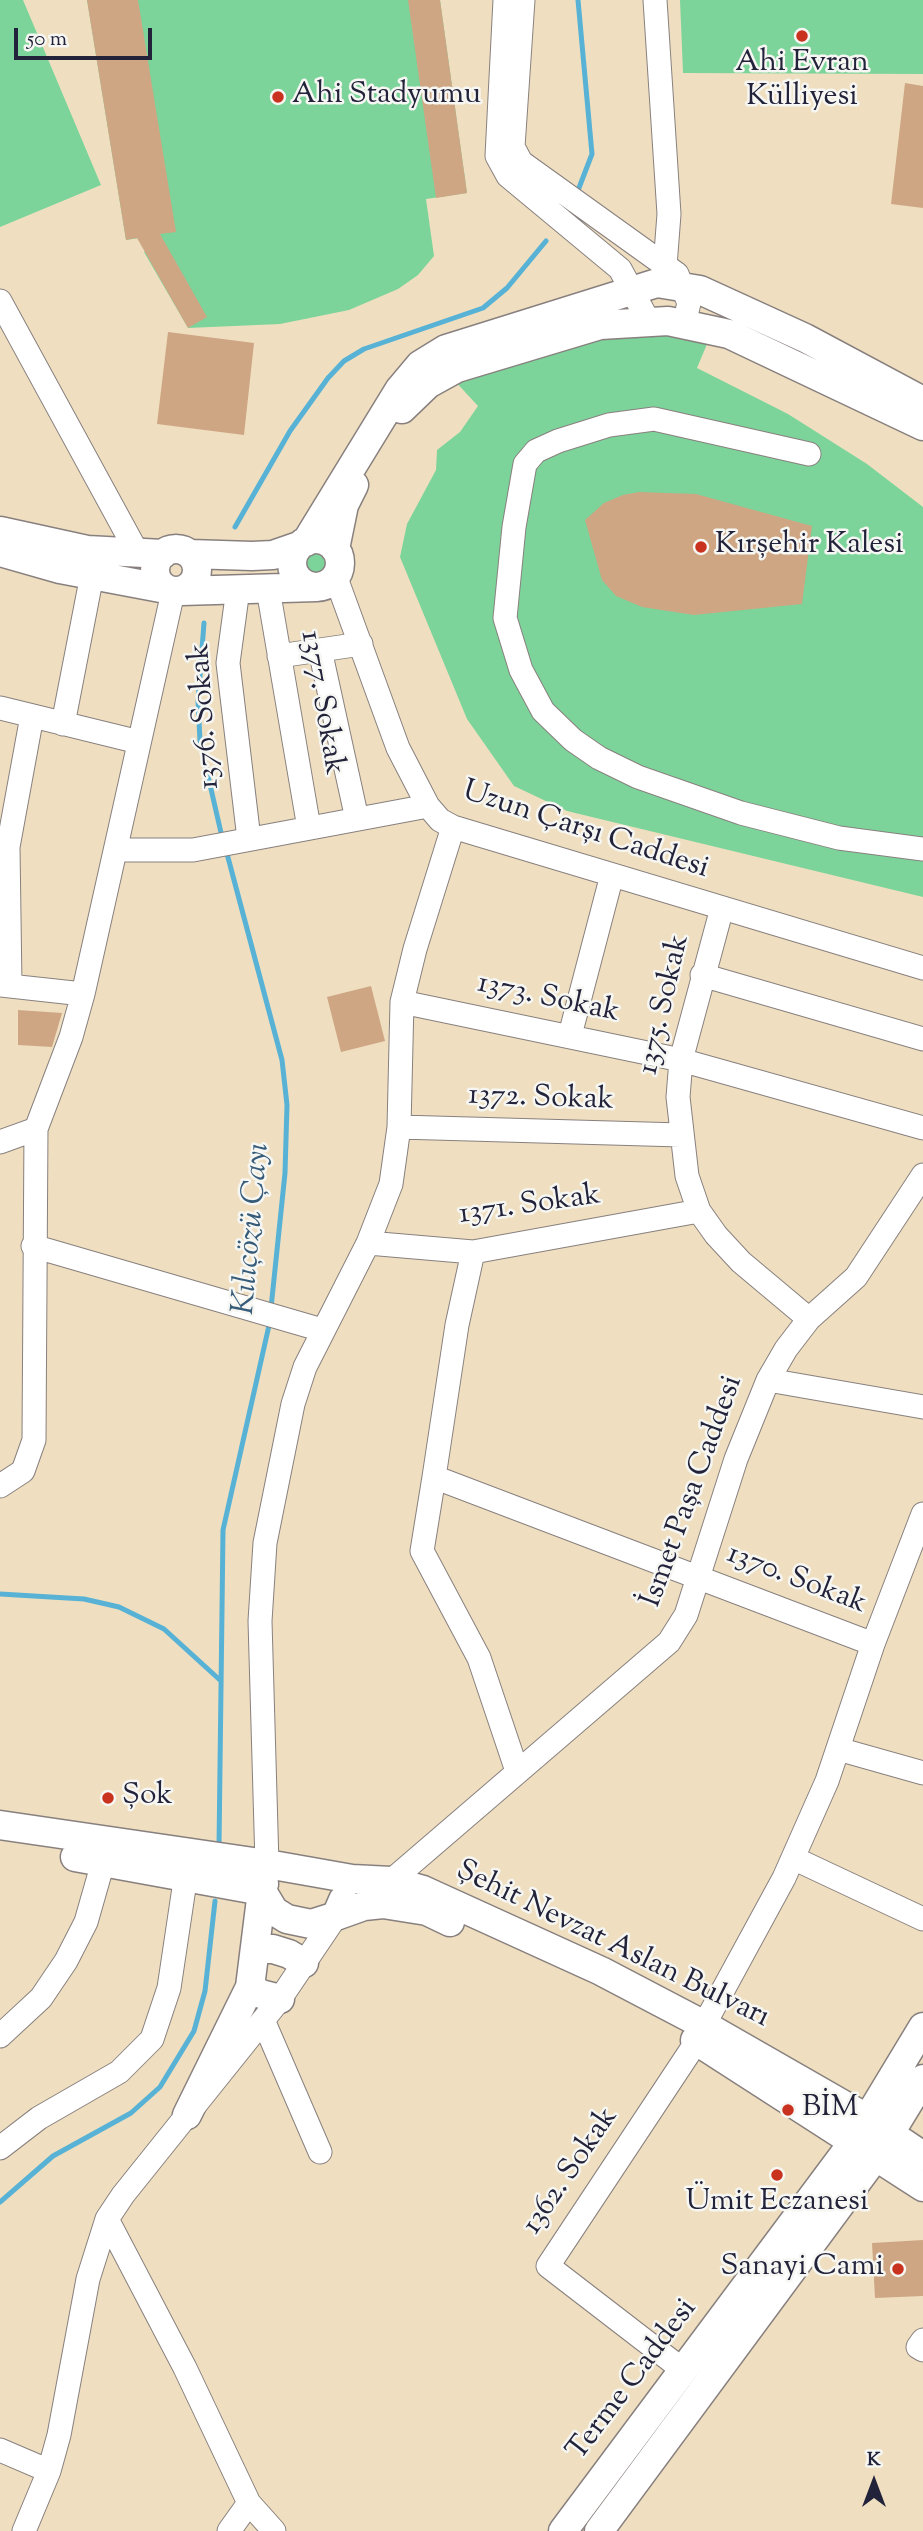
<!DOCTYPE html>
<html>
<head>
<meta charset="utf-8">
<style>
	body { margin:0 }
	#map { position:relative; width:923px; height:2531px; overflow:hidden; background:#efdfc0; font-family:"Sorts Mill Goudy",serif }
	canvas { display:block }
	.north { position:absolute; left:839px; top:2447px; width:70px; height:70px; -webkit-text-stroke:5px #f6f6f2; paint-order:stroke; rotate:0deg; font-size:19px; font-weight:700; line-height:28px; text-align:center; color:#22223b }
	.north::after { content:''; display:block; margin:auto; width:24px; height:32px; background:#22223b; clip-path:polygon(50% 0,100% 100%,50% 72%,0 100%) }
	.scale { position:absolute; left:14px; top:28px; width:138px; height:32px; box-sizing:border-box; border:4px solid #22223b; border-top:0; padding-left:9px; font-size:21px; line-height:24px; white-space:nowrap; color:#22223b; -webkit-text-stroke:5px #f6f6f2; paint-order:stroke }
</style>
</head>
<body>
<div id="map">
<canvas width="923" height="2531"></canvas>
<div class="north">K</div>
<div class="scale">50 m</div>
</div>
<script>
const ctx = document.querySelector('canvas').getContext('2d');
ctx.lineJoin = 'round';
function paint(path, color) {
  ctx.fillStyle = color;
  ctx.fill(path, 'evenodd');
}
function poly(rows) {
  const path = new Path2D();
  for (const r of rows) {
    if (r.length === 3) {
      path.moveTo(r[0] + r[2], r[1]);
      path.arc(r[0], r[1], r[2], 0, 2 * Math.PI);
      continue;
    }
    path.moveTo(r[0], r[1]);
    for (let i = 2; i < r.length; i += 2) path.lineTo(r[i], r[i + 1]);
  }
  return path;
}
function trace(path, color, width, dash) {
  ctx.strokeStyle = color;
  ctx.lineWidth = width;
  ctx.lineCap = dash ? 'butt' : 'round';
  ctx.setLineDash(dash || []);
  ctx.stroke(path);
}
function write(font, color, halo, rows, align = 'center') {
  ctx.font = font + ' "Sorts Mill Goudy",serif';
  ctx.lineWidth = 5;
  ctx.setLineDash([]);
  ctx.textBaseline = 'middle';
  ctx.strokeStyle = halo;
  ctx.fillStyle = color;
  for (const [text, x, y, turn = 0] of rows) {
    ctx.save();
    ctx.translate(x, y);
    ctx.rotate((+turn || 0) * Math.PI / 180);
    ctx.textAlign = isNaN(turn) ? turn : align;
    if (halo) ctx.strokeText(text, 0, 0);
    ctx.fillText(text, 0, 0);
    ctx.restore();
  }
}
paint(poly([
	[0,0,23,0,101,185,0,227],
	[87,0,440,0,467,193,426,199,434,256,418,275,398,289,349,310,280,324,188,328,144,252,163,241,160,235,126,240],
	[680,0,923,0,923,74,683,73],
	[647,328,710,337,697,368,788,414,867,464,923,507,923,897,567,811,514,786,467,719,400,557,407,524,436,470,437,450,460,432,478,406,453,379,591,334],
	[317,563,11]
]), '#7cd49a');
trace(poly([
	[577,193,592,154,578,0],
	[235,527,290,431,328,378,344,361,364,349,483,308,507,288,546,241],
	[204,623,198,701,200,741,222,837],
	[226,850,282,1060,287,1105,285,1173,271,1308],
	[0,1594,84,1599,119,1607,164,1629,221,1681],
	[219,1846,223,1530,270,1321],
	[0,2202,53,2156,131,2113,160,2087,194,2031,205,1991,215,1901]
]), '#57b2d5', 5);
paint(poly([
	[87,0,138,0,176,232,160,234,207,317,188,328,137,238,126,240],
	[408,0,440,0,467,193,436,198],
	[905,83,923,86,923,208,891,204],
	[168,332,254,343,244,435,157,424],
	[639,492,696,494,812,526,802,604,694,615,642,607,616,596,602,580,585,520,604,503,623,495],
	[371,986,385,1041,341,1052,327,997],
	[18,1010,62,1013,52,1047,18,1045],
	[923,2240,923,2296,875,2298,872,2243]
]), '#cea683');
const minor = poly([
	[505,0,497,156,508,176,620,269,649,322],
	[523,0,513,147,521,162,677,274,689,303,684,324],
	[655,0,669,214,665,266],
	[0,301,138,554],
	[809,454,654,419,609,425,558,441,536,451,525,464,514,527,505,618,521,670,543,711,573,740,599,758,638,777,741,813,839,838,923,849],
	[336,578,398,748,428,806,440,820,453,827,923,968],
	[238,589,228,663,249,839],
	[268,589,309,828],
	[320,650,357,819],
	[279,656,361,644],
	[0,708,139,742],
	[63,724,92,575],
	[117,850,193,850,428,806],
	[722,908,681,1060,678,1097,687,1176,699,1211,716,1235,741,1262,809,1319],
	[702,975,923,1039],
	[0,985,83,994],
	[10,986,8,847,32,716],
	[402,1002,681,1060,923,1128],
	[570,1035,612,875],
	[399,1127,681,1135],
	[0,1142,36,1129],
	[368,1243,473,1252,699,1211],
	[33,1246,322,1330],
	[473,1252,457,1325,434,1477,873,1644],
	[768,1380,923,1407],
	[434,1477,422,1551,479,1658,517,1771],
	[0,1486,23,1471,34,1440,36,1129,71,1037,83,994,173,592],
	[838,1749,923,1773],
	[793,1858,923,1919],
	[267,1864,260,1621,265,1543,293,1404,305,1367,368,1243,391,1184,399,1127,402,1002,415,949,453,827],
	[391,1881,669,1642,686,1615,736,1459,768,1380,786,1349,809,1319,856,1277,923,1175],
	[263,2020,320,2152],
	[704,2025,784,1878,827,1781,873,1644,923,1514],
	[0,2036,41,1998,66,1961,86,1922,108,1845],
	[0,2148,39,2118,119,2072,152,2039,169,1988,188,1861],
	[107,2219,185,2368,249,2503,274,2531],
	[923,2340,918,2347,923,2350],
	[683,2370,548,2266,697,2041],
	[0,2450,49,2471],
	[24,2531,49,2471,59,2435,88,2279,107,2219,123,2195,280,1999,336,1916],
	[229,2531,249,2503]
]);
const major = poly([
	[402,409,428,384,457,368,600,325,668,321,729,334,923,426],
	[0,531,87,550,163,554],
	[316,563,24],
	[306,542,399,390,420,365,446,349,657,283,700,290,805,338,923,401],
	[176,570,21],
	[335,549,344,505,354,485],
	[0,552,60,569,166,589],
	[190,554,252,556,273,555,299,546],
	[181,591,317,587],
	[0,1825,267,1864,352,1879,391,1881,423,1890,601,1971,704,2025,868,2119,923,2156],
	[75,1857,262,1891,250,1987,187,2115],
	[264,1884,262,1891,274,1911,287,1919,311,1924,336,1916,343,1900],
	[336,1916,364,1906,383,1904,427,1911,450,1922],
	[255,1949,273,1949,289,1954,304,1963],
	[250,1987,261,1994,280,1999],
	[695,2040,923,2187],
	[563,2531,854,2141,923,2027],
	[599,2531,876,2156,923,2079]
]);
trace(minor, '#88807e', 25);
trace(major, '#88807e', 31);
trace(minor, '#fff', 23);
trace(major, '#fff', 28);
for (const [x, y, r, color] of [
	[802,36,7,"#c8321e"],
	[278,97,7,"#c8321e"],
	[701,547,7,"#c8321e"],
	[108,1798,7,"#c8321e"],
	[788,2110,7,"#c8321e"],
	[777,2175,7,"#c8321e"],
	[898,2269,7,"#c8321e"]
]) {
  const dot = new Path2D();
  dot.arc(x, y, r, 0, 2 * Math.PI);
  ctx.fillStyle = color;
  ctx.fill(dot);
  trace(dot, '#f6f6f2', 2.5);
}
write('30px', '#22223b', '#f6f6f2', [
	["Ahi Evran",802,65,"center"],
	["Külliyesi",802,99,"center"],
	["Ahi Stadyumu",292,97],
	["Kırşehir Kalesi",715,547],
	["Şok",122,1798],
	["BİM",802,2110],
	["Ümit Eczanesi",777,2204,"center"],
	["Sanayi Cami",884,2269,"right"]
], 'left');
write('30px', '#22223b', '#f6f6f2', [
	["1377. Sokak",320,703,80],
	["1376. Sokak",207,716,-94],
	["Uzun Çarşı Caddesi",585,832,18],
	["1373. Sokak",548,1000,12],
	["1375. Sokak",666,1005,-77],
	["1372. Sokak",541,1100,2],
	["1371. Sokak",530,1207,-8],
	["İsmet Paşa Caddesi",694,1492,-70],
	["1370. Sokak",796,1581,21],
	["Şehit Nevzat Aslan Bulvarı",612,1946,26],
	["1362. Sokak",572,2172,-56],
	["Terme Caddesi",634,2381,-53]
]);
write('italic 32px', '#375c79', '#f6f6f2', [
	["Kılıçözü Çayı",254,1229,-85]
]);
</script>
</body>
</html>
